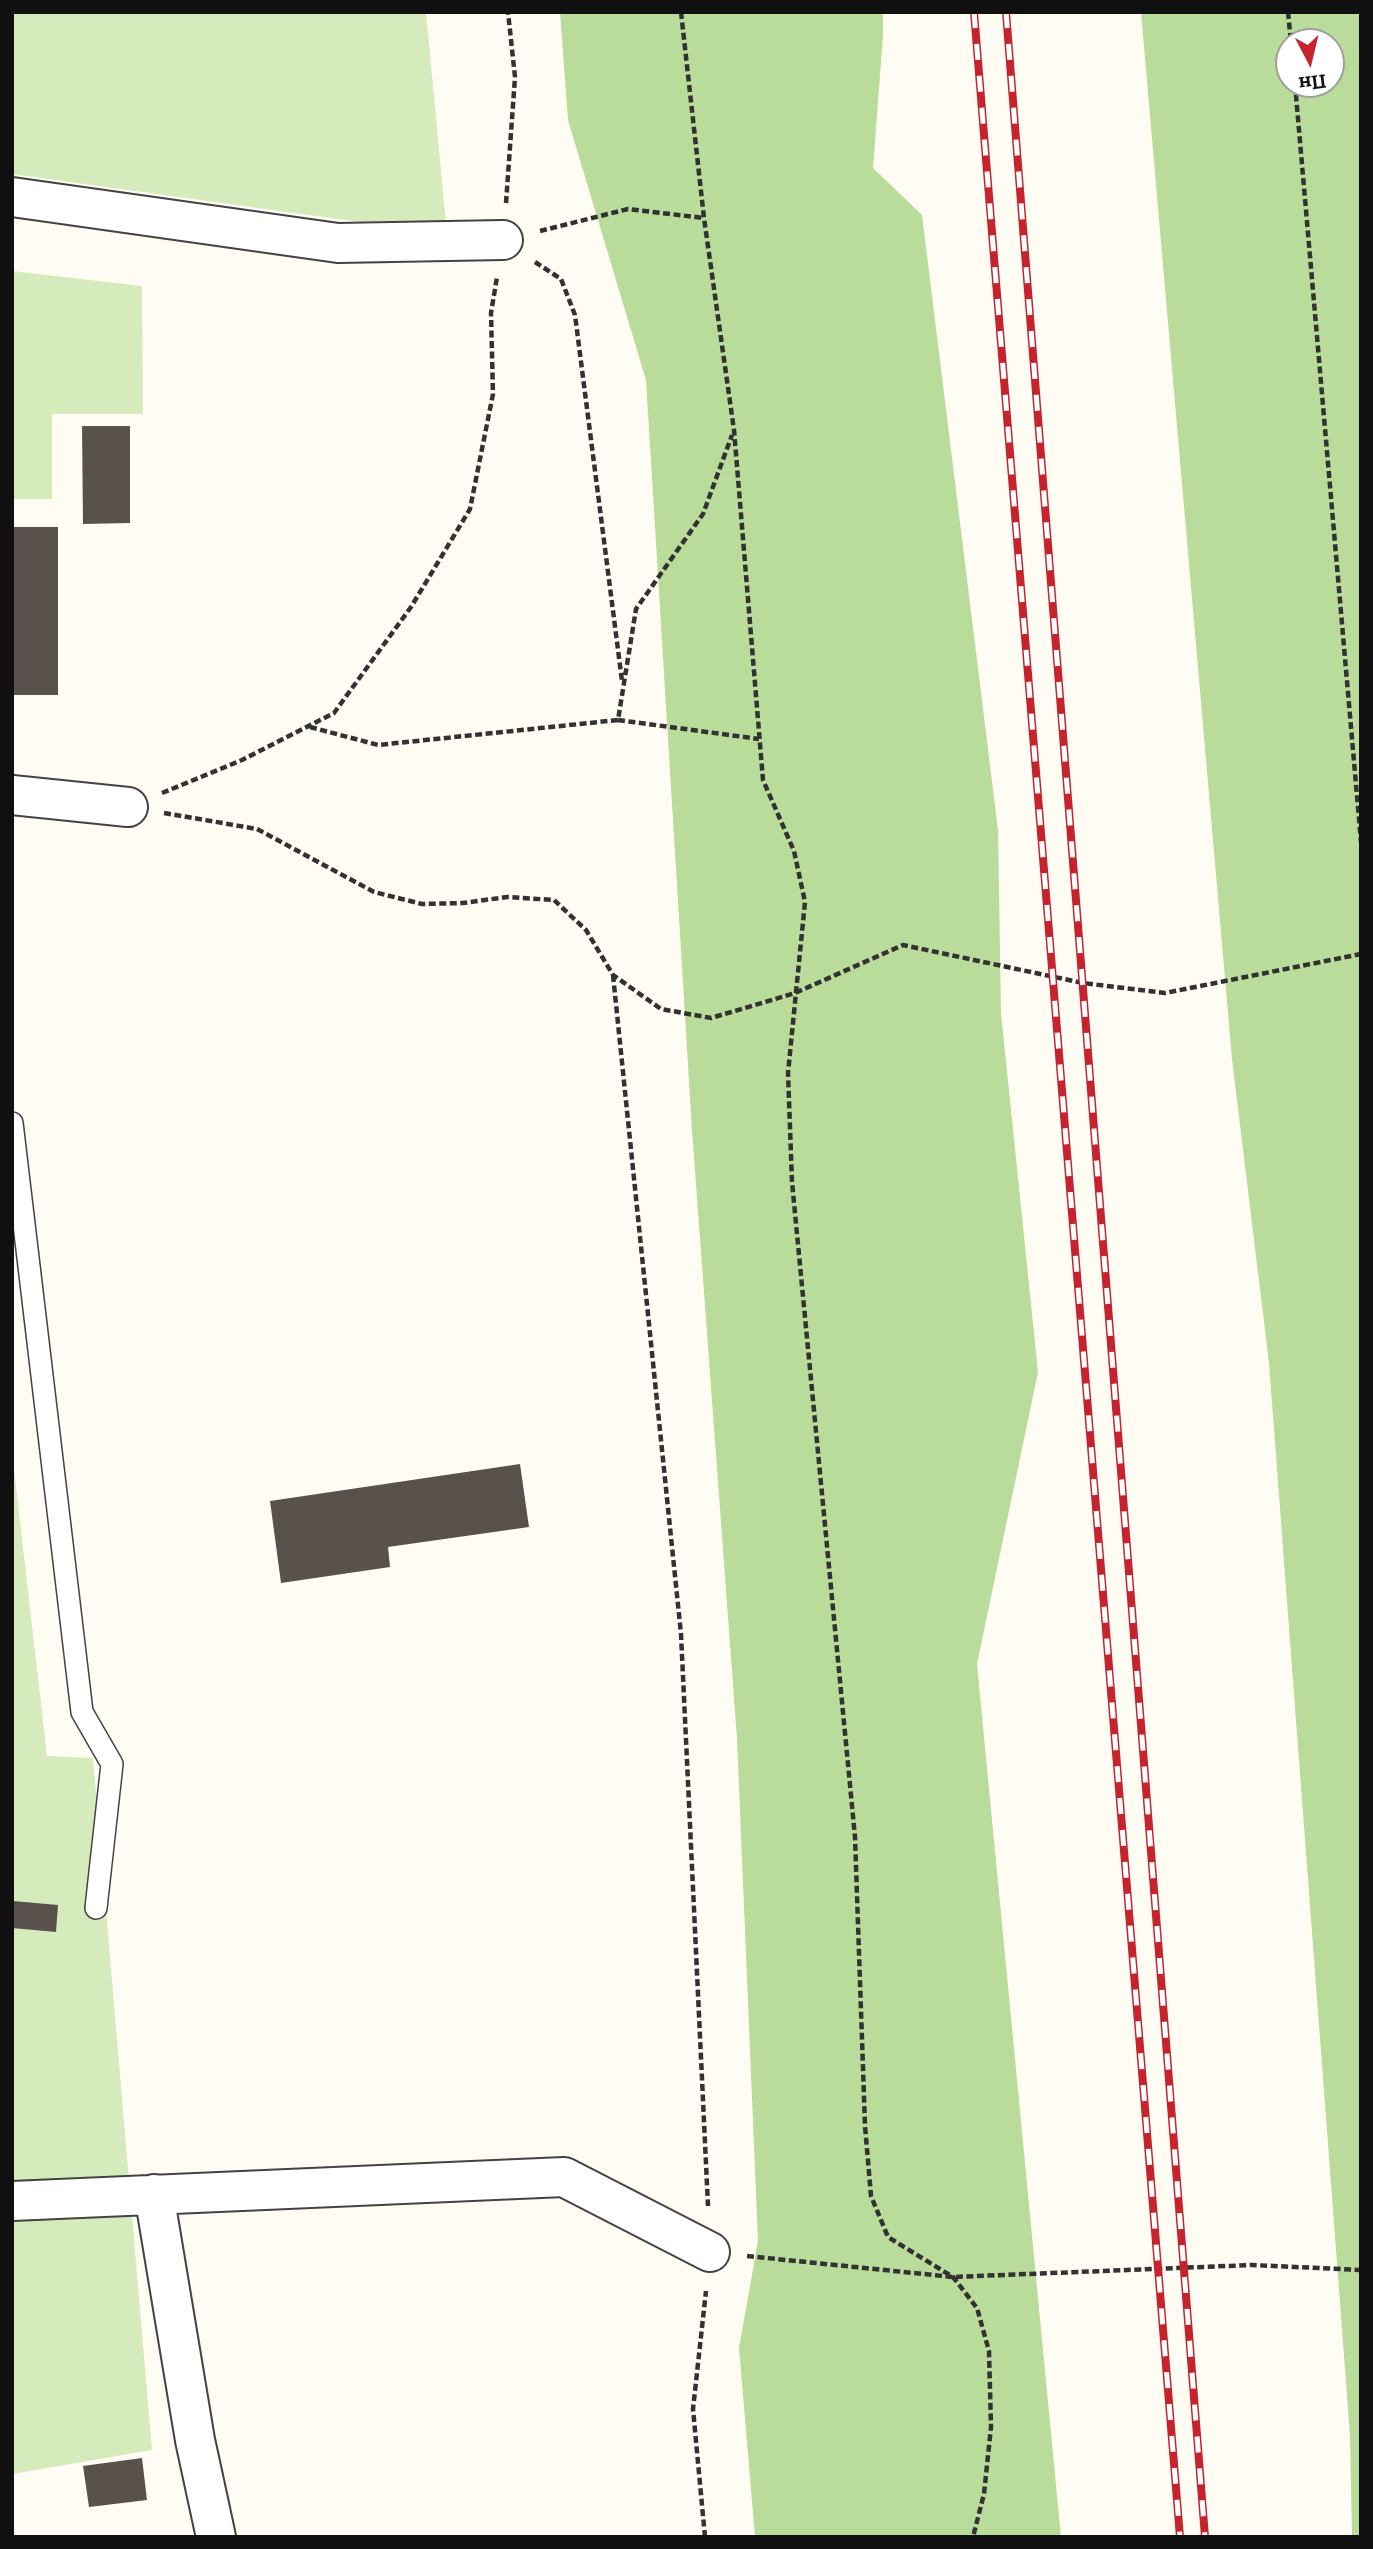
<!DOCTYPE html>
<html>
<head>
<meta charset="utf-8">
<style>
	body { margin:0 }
	#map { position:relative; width:1373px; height:2549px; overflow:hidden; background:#fffcf3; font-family:Bitter,serif }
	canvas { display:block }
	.frame { position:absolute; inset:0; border:14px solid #101010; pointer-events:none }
	.north { position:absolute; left:1275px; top:28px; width:70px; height:70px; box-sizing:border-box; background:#fff; border:2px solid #9f9f9f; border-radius:50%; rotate:173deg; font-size:19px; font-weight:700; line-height:28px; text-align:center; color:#101010 }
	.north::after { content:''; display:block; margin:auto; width:24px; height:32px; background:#c5242f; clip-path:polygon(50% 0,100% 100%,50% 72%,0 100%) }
</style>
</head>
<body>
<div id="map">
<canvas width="1373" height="2549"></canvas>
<div class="frame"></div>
<div class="north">Пн</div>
</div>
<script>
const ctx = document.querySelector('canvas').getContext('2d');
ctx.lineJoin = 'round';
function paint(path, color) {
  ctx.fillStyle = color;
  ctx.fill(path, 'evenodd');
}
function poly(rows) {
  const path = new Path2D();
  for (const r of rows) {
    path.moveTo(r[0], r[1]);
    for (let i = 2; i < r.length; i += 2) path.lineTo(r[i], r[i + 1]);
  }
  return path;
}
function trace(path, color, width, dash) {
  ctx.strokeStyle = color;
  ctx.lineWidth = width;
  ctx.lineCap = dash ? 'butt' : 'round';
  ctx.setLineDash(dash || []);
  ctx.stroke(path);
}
paint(poly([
	[12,12,426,12,447,234,12,174],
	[12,271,142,286,143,414,52,414,52,499,12,499],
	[12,1452,47,1756,93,1758,152,2450,12,2474]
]), '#d5ebbb');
paint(poly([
	[560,12,883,12,883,35,873,168,922,215,998,830,1001,1013,1038,1372,977,1664,1061,2537,755,2537,739,2348,758,2241,737,1739,692,1130,646,380,568,120],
	[1141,12,1361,12,1361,2537,1352,2537,1350,2435,1269,1363,1232,1059],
	[1289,42,1331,42,1331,84,1289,84]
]), '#b9dc9a');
paint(poly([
	[82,426,130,426,130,523,83,524],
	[12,527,58,527,58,695,12,695],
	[520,1464,529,1527,388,1547,390,1567,281,1583,270,1501],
	[13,1901,58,1905,56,1932,12,1928],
	[142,2458,147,2500,89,2507,83,2466]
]), '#59514c');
const lane = poly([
	[12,1123,82,1712,112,1764,96,1908]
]);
const street = poly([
	[12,197,338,243,503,240],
	[12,795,128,807],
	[154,2194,195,2440,216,2537],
	[12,2201,564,2177,710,2252]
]);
trace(lane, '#434343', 24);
trace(street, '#434343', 42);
trace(poly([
	[681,12,704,218,734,430,763,780,794,851,805,902,788,1073,792,1182,855,1837,865,2126,871,2196,888,2237,953,2277,977,2308,989,2351,991,2427,984,2494,973,2537],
	[1288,12,1291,42],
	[1295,84,1361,842],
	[506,203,515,77,508,12],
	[540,231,628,209,704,218],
	[535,262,561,279,575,315,622,681],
	[618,720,759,739],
	[310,727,378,745,618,720,636,609,703,514,732,435],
	[162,793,242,760,334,713,411,607,470,509,493,394,491,313,497,277],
	[164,813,257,829,374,892,422,904,463,903,507,897,554,900,586,930,613,975,661,1009,711,1018,795,993,903,945,1083,983,1165,993,1361,954],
	[613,975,681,1634,708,2206],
	[747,2256,953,2277,1252,2265,1361,2270],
	[705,2537,693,2409,706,2291]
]), '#323232', 4.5, [7, 3.5]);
trace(lane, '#fff', 21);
trace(street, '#fff', 38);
const rail = poly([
	[974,12,1180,2537],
	[1006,12,1205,2537]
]);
trace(rail, '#c5242f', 8);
trace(rail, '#fff', 5, [16]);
</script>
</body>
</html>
